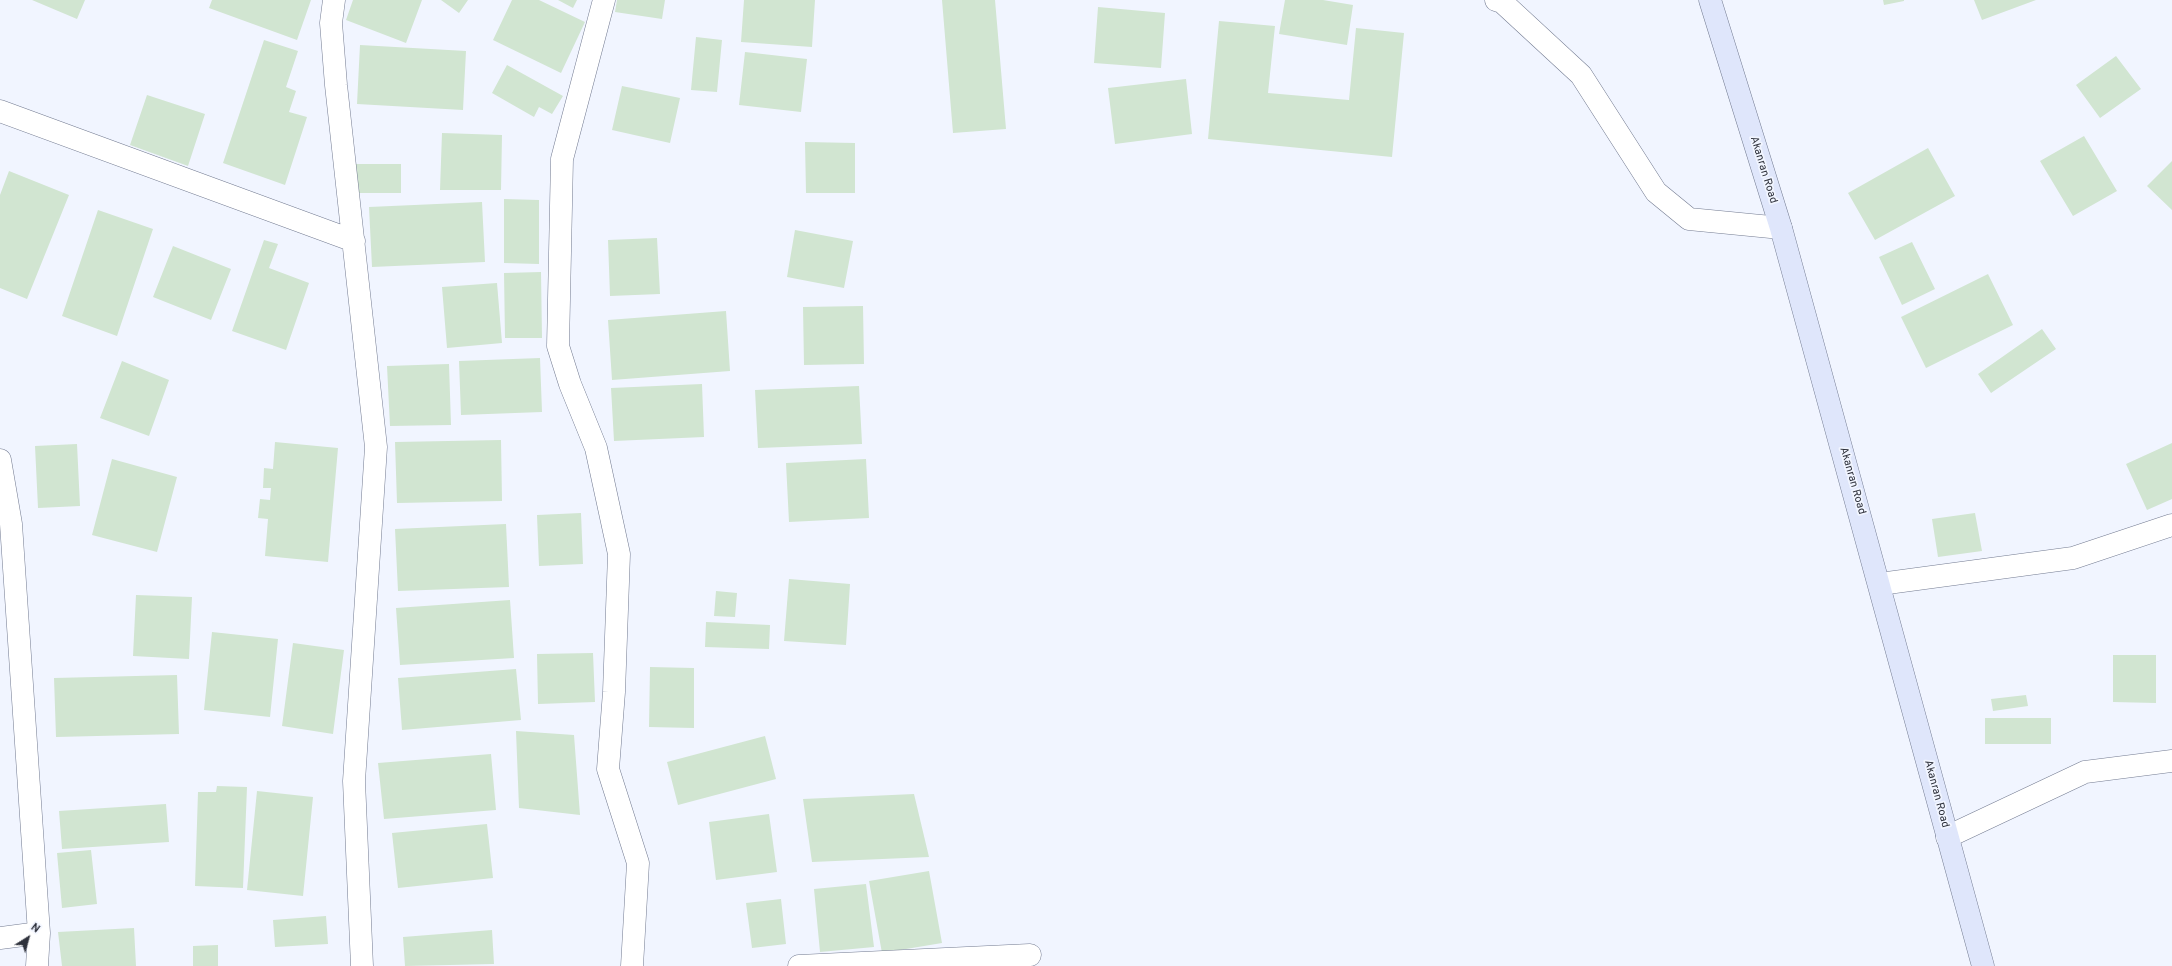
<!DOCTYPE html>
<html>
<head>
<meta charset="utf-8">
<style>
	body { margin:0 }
	#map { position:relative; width:2172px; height:966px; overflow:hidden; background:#f1f5ff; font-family:Overpass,sans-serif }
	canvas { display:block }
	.north { position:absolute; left:8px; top:918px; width:40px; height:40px; -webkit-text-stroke:3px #f1f5ff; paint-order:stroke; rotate:37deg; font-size:11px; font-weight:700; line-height:16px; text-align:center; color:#2e313b }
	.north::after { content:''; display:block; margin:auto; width:14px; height:18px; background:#2e313b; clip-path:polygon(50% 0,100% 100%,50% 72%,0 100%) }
</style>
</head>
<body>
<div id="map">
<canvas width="2172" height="966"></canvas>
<div class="north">N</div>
</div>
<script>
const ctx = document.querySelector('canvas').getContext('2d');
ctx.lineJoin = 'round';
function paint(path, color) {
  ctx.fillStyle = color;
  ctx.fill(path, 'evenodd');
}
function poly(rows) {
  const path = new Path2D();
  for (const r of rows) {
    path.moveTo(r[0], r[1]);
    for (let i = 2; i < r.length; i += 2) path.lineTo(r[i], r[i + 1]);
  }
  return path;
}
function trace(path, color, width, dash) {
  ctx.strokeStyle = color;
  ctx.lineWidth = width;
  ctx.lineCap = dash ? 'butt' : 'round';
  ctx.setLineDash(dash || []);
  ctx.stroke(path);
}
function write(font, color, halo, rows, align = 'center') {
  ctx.font = font + ' Overpass,sans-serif';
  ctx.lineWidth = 3.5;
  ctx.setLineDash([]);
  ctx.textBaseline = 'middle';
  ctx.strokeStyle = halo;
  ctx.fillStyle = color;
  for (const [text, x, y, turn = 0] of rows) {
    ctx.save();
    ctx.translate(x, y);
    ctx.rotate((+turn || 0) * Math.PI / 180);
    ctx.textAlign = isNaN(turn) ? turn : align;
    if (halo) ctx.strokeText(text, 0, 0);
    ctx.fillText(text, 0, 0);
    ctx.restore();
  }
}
paint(poly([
	[32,0,85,0,77,19],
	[212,0,311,0,297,40,209,8],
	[353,0,422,0,406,43,346,20],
	[441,0,468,0,459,13],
	[512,0,539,0,585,22,561,73,493,40],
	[558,0,577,0,573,8],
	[617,0,665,0,662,19,615,12],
	[744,0,815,0,812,47,741,42],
	[942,0,995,0,1006,129,953,133],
	[1285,0,1323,0,1353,5,1347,45,1279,34],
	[1883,0,1904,0,1904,1,1884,5],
	[1974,0,2036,0,1982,20],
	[1098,7,1165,13,1161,68,1094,63],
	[1219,21,1275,26,1268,93,1349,100,1356,28,1404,33,1392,157,1208,139],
	[696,37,722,40,717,92,691,90],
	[264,40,298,51,286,87,296,91,289,112,307,117,285,185,223,163],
	[360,45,466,51,463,110,357,104],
	[745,52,807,59,801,112,739,105],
	[2116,56,2141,89,2100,118,2076,85],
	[507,65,563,96,552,114,539,107,534,117,492,93],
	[1186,79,1192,134,1115,144,1108,88],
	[622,86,680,98,670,143,612,130],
	[147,95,205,114,188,166,130,145],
	[442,133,502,135,501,190,440,190],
	[2084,136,2117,191,2073,216,2040,161],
	[805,142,855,143,855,193,806,193],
	[1928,148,1955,196,1875,240,1848,193],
	[2172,161,2172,210,2147,186],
	[353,164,401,164,401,193,353,193],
	[9,171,69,195,27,299,0,288,0,195],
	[504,199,539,200,539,264,504,263],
	[482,202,485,262,372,267,369,207],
	[98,210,153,229,117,336,62,316],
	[795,230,853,241,844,288,787,277],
	[657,238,660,294,610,296,608,240],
	[264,240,278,244,269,268,309,283,286,350,232,331],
	[1912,242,1935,289,1902,305,1879,257],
	[173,246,231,269,211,320,153,297],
	[541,272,542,338,505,338,504,273],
	[1988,274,2013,325,1926,368,1901,317],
	[497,283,502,343,447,348,442,287],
	[863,306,864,364,804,365,803,307],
	[726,311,730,371,612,380,608,320],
	[2042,329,2056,349,1991,393,1978,374],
	[540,358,542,412,461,415,459,361],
	[122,361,169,380,149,436,100,418],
	[449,364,451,425,390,426,387,366],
	[702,384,704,437,614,441,611,388],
	[859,386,862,444,758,448,755,390],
	[501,440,502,501,397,503,395,442],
	[275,442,338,448,328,562,265,556,268,519,258,518,260,499,270,500,271,488,263,488,264,468,273,469],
	[2172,443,2172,499,2147,510,2126,464],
	[77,444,80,506,38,508,35,446],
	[112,459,177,477,157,552,92,535],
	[866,459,869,518,789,522,786,463],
	[581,513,583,564,539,566,537,515],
	[1975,513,1982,551,1938,557,1932,519],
	[506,524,509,587,398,591,395,529],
	[789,579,850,584,846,645,784,641],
	[716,591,737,593,735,617,714,616],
	[136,595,192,597,189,659,133,656],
	[510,600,514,658,400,665,396,608],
	[706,622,770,625,769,649,705,647],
	[212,632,278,639,270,717,204,710],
	[293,643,344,650,333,734,282,726],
	[593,653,595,702,538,704,537,654],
	[2113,655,2156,655,2156,703,2113,702],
	[650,667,694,668,694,728,649,727],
	[516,669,521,720,402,730,398,678],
	[177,675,179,734,56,737,54,678],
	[2026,695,2028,706,1993,711,1991,699],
	[1985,718,2051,718,2051,744,1985,744],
	[516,731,574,735,580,815,519,808],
	[765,736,776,779,678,805,667,762],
	[491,754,496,810,384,819,378,763],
	[217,786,247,787,243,888,195,886,198,792,216,792],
	[257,791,313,797,303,896,247,890],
	[914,794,929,857,812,862,803,799],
	[166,804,169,842,62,849,59,811],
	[769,814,777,872,716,880,709,822],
	[487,824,493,878,398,888,392,833],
	[91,850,97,904,62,908,57,853],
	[929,871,942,943,882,953,869,881],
	[866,884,874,947,820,952,814,889],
	[781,899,786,944,752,948,746,903],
	[326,916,328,944,275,947,273,920],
	[134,928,136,966,62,966,58,932],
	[492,930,494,964,405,966,403,937],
	[218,945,218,966,193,966,193,946]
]), '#d1e5d1');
const street = poly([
	[334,0,331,23,336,85,376,447,354,781,362,966],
	[604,0,562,159,558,346,570,384,596,448,619,554,614,692,608,769,638,863,632,966],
	[1496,0,1502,2,1581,75,1656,192,1689,219,1781,228],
	[0,111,354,241],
	[0,460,11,524,39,933,37,966],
	[1880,584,2073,558,2172,525],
	[1947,837,2085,772,2172,761],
	[0,938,39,933],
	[799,966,1030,955]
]);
const secondary = poly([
	[1710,0,1781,228,1983,966]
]);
trace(street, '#737b91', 23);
trace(secondary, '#737b91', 23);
trace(street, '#fff', 22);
trace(secondary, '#dfe6fb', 22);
write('11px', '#2e313b', '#f1f5ff', [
	["Akanran Road",1763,170,73],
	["Akanran Road",1852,481,74],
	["Akanran Road",1936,794,75]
]);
</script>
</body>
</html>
